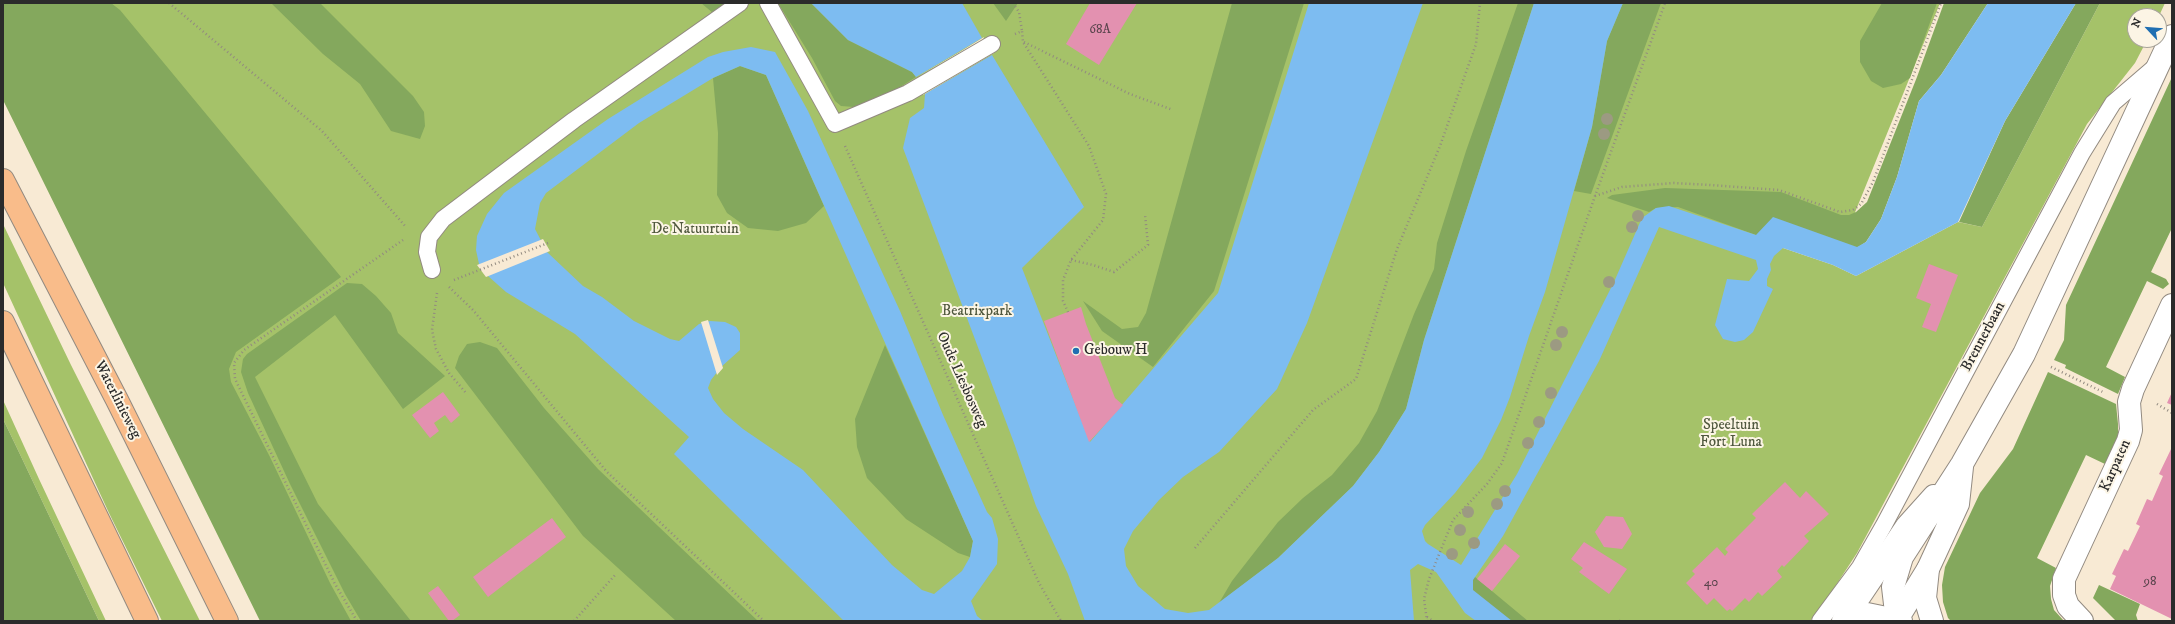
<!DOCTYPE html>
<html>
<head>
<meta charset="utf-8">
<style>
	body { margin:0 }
	#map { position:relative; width:2175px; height:624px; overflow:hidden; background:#f8ead4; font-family:"IM FELL DW Pica",serif }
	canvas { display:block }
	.frame { position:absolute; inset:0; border:4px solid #2b2b2b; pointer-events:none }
	.north { position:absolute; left:2127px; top:8px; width:40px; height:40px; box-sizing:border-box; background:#fcf5e5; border:1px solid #a8a49b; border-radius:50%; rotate:296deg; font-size:11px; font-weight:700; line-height:16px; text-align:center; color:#2b2b2b }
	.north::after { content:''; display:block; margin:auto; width:14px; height:18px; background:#1f6fb2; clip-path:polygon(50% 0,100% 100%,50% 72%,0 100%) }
</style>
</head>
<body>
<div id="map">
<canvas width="2175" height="624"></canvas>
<div class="frame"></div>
<div class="north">N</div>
</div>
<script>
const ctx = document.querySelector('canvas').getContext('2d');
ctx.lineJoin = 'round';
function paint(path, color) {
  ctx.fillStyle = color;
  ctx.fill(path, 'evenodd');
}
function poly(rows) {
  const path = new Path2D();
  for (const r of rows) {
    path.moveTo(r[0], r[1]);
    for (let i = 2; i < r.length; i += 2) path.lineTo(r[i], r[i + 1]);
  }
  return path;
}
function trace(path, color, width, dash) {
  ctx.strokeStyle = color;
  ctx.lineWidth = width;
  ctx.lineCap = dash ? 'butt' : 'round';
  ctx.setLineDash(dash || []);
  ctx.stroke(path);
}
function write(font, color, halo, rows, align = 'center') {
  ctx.font = font + ' "IM FELL DW Pica",serif';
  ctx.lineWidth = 4;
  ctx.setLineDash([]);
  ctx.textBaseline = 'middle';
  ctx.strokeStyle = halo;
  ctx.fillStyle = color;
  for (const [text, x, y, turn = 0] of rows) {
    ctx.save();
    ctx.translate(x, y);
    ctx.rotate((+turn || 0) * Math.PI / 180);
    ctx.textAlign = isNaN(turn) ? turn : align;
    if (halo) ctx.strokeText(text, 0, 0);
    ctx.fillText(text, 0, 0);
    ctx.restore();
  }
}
paint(poly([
	[15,3,1940,3,1843,242,1783,248,1833,265,1856,276,1958,222,1982,227,2100,3,2165,3,2159,16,2135,16,2135,40,2147,40,2135,63,2087,124,1857,553,1825,602,1810,621,281,621],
	[3,224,71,365,200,621,162,621,109,513,3,283],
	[3,400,39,479,106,621,99,621,17,448,3,419]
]), '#a5c269');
paint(poly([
	[3,3,111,3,120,10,341,277,236,352,229,369,231,382,270,457,330,583,351,621,260,621,3,100],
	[271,3,320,3,413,96,424,112,425,126,420,139,391,131,360,84,323,54],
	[701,3,725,3,713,13],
	[778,3,811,3,848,40,912,72,916,77,889,94,854,107,841,106,835,101,812,58],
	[993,3,1018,3,1006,21],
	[1232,3,1304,3,1214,291,1153,367,1102,331,1083,301,1122,329,1138,327,1146,313],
	[1518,3,1534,3,1424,340,1406,409,1379,452,1353,486,1278,558,1219,603,1232,581,1278,522,1303,498,1332,475,1359,443,1377,411,1414,314,1434,269,1437,243,1466,151],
	[1623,3,1661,3,1591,194,1574,191,1592,127,1607,41],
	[1882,3,1937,3,1910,78,1901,84,1883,88,1871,81,1860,62,1860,41],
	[1944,3,1988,3,1941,75,1919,101,1897,177,1881,219,1866,242,1857,248,1756,235,1678,207,1656,208,1649,212,1607,198,1612,195,1665,188,1781,192,1841,215,1849,215,1856,212,1867,202,1917,77],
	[2076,3,2100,3,1982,227,1959,222,2005,121],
	[740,66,766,75,824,206,806,223,778,231,748,228,727,213,717,195,718,133,713,78],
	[2172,77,2172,228,2151,272,2166,279,2169,284,2163,289,2147,281,2106,367,2125,377,2118,394,2065,368,2066,365,2054,360,2064,340,2066,305],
	[347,283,362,284,376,296,391,313,398,333,445,376,403,409,335,315,255,377,318,504,411,621,361,621,345,594,290,484,248,393,241,372,243,359,247,354],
	[480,342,497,348,544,408,598,469,758,621,676,621,583,536,455,368,459,356,467,344],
	[885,345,973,541,970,557,958,553,906,519,867,478,857,447,855,419],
	[2048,372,2116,404,2118,424,2118,436,2105,464,2086,455,2037,558,2056,568,2050,586,2051,599,2054,610,2064,621,1951,621,1948,618,1943,602,1942,585,1945,567,1980,493,2013,449],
	[3,419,17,448,99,621,3,621],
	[1469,572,1528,621,1480,621,1454,597],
	[2099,585,2140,604,2136,615,2138,621,2116,621,2093,598]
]), '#84a85d');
paint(poly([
	[811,3,962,3,982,38,916,77,912,72,848,40],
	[1309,3,1423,3,1307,323,1277,389,1219,452,1183,477,1159,500,1133,531,1124,549,1126,566,1138,586,1165,609,1188,613,1209,610,1278,558,1353,486,1379,452,1406,409,1424,340,1534,3,1623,3,1607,41,1592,127,1545,292,1529,336,1510,397,1501,420,1482,458,1455,493,1425,525,1422,531,1425,541,1428,544,1461,565,1517,474,1614,282,1642,218,1656,208,1669,206,1756,235,1773,217,1857,247,1866,242,1881,219,1897,177,1919,101,1941,75,1988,3,2076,3,2005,121,1958,222,1856,276,1833,265,1783,248,1774,256,1770,264,1771,270,1767,279,1767,286,1773,289,1753,332,1744,340,1735,342,1723,339,1715,325,1727,279,1749,281,1758,269,1756,260,1659,227,1599,361,1503,536,1473,580,1473,590,1512,621,1476,621,1465,613,1436,572,1418,564,1410,570,1414,621,1085,621,1068,574,1036,506,1014,443,903,148,910,118,924,108,925,94,992,55,1084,207,1022,268,1090,442,1218,293],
	[751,47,775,52,808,111,900,311,943,415,987,512,992,518,998,539,997,564,971,601,977,616,983,621,844,621,674,454,689,437,575,334,506,292,488,276,479,264,476,250,477,236,487,214,504,193,608,119,708,57,723,52],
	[740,66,766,75,973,541,970,557,962,571,934,594,922,590,892,565,803,470,743,429,724,413,713,399,708,388,711,380,721,367,740,350,740,333,736,327,725,322,710,321,699,324,679,341,670,339,634,321,602,297,583,286,547,252,535,229,540,203,546,193,639,123,713,78]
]), '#7dbcf1');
paint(poly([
	[984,37,983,40,915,78,958,53],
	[993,53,994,53,923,95,924,92],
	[543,239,550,251,486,277,477,265],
	[708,320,723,368,717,375,701,322]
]), '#f8ead4');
paint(poly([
	[1090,3,1137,3,1099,65,1066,44],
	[1929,264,1958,275,1936,332,1922,327,1931,304,1916,298],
	[1081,307,1086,324,1115,398,1123,405,1089,442,1044,321],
	[443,392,460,415,451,423,445,415,434,423,439,431,430,438,412,415],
	[2172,392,2172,405,2167,403],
	[2172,447,2172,619,2110,589,2116,576,2112,574,2124,549,2128,551,2140,526,2136,524,2147,499,2152,501,2163,476,2159,474],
	[1785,482,1800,498,1806,491,1829,514,1804,536,1809,541,1784,567,1782,565,1777,571,1782,577,1762,596,1758,592,1749,602,1745,598,1732,611,1730,609,1727,611,1714,598,1707,605,1686,583,1695,574,1692,571,1717,547,1725,556,1728,552,1725,549,1756,518,1752,514],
	[1606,516,1623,517,1632,534,1622,549,1604,547,1595,532],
	[552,518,566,537,488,597,473,577],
	[1584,542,1627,569,1609,594,1579,572,1583,568,1571,559],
	[1505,544,1520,556,1492,591,1477,579],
	[438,586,460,615,452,621,449,621,428,593]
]), '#e391b0');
const service = poly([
	[768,3,835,124,908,93,992,44],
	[432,270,427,252,429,237,443,219,574,120,740,3],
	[1820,621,1860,567,1884,525,2082,153,2113,103,2156,66]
]);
const minor = poly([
	[1843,621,1907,526,1934,496],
	[1851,621,1867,614,1901,621],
	[1896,621,1928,569],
	[2082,621,2068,606,2064,595,2064,579,2128,441,2131,430,2129,402,2133,389,2172,305]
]);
const tertiary = poly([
	[1897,621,1893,587,1902,557,1962,464,2024,354,2172,36],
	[1932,621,1925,598,1928,569,1958,504,1962,467]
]);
const primary = poly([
	[3,180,117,400,227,621],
	[3,322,147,621]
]);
trace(service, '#928a80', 18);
trace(minor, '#928a80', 24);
trace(tertiary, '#928a80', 24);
trace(primary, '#928a80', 24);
trace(poly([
	[169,3,322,131,406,227],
	[1013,3,1019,12,1022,31],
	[1015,34,1022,31,1023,42,1089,146,1106,194,1103,220,1071,260,1063,280,1063,301,1068,312],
	[1024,42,1130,94,1173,110],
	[845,146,1039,583,1061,621],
	[1595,196,1622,187,1674,183,1710,185,1779,190,1840,212,1853,210,1861,204,1873,182,1941,3],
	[1071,260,1093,265,1114,272,1148,245,1145,214],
	[454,280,548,243],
	[449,287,473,310,607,472,764,621],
	[437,293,432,330,436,349,449,373,466,393],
	[2051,367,2103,392],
	[2157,404,2172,413],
	[1195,548,1313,410,1356,379,1397,249,1440,146,1476,44,1480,3],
	[1427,617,1433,621],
	[357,621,335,584,235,379,234,363,244,350,403,240],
	[574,621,616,574],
	[1427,621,1424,599,1429,579,1453,520,1487,484,1502,463,1595,196,1665,3],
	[1620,621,1621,620]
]), '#928a80', 2.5, [1, 3]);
trace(service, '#fff', 16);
trace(minor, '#fff', 22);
trace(tertiary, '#fff', 22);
trace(primary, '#f9bc8a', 22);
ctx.fillStyle = '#9c9a82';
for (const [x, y] of [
	[1607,119],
	[1604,134],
	[1638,216],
	[1632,227],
	[1609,282],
	[1562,332],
	[1556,345],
	[1551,393],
	[1539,422],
	[1528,443],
	[1505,491],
	[1497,504],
	[1468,512],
	[1460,530],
	[1474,543],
	[1452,554]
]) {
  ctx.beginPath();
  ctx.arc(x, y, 6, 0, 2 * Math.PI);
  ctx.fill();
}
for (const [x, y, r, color] of [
	[1076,351,4,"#1f6fb2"]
]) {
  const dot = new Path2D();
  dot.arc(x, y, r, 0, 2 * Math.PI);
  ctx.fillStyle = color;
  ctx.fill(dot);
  trace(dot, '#fcf5e5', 1.5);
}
write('13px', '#59444c', null, [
	["68A",1100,30],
	["98",2150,582],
	["40",1711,583]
]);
write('15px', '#50583e', '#fcf5e5', [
	["De Natuurtuin",695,230],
	["Beatrixpark",977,312],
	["Speeltuin",1731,426],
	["Fort Luna",1731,443]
]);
write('15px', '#2b2b2b', '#fcf5e5', [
	["Brennerbaan",1984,337,-62],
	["Oude Liesbosweg",961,380,66],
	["Waterlinieweg",117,400,63],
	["Karpaten",2116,466,-66]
]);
write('15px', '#2b2b2b', '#fcf5e5', [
	["Gebouw H",1084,351]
], 'left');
</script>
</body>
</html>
